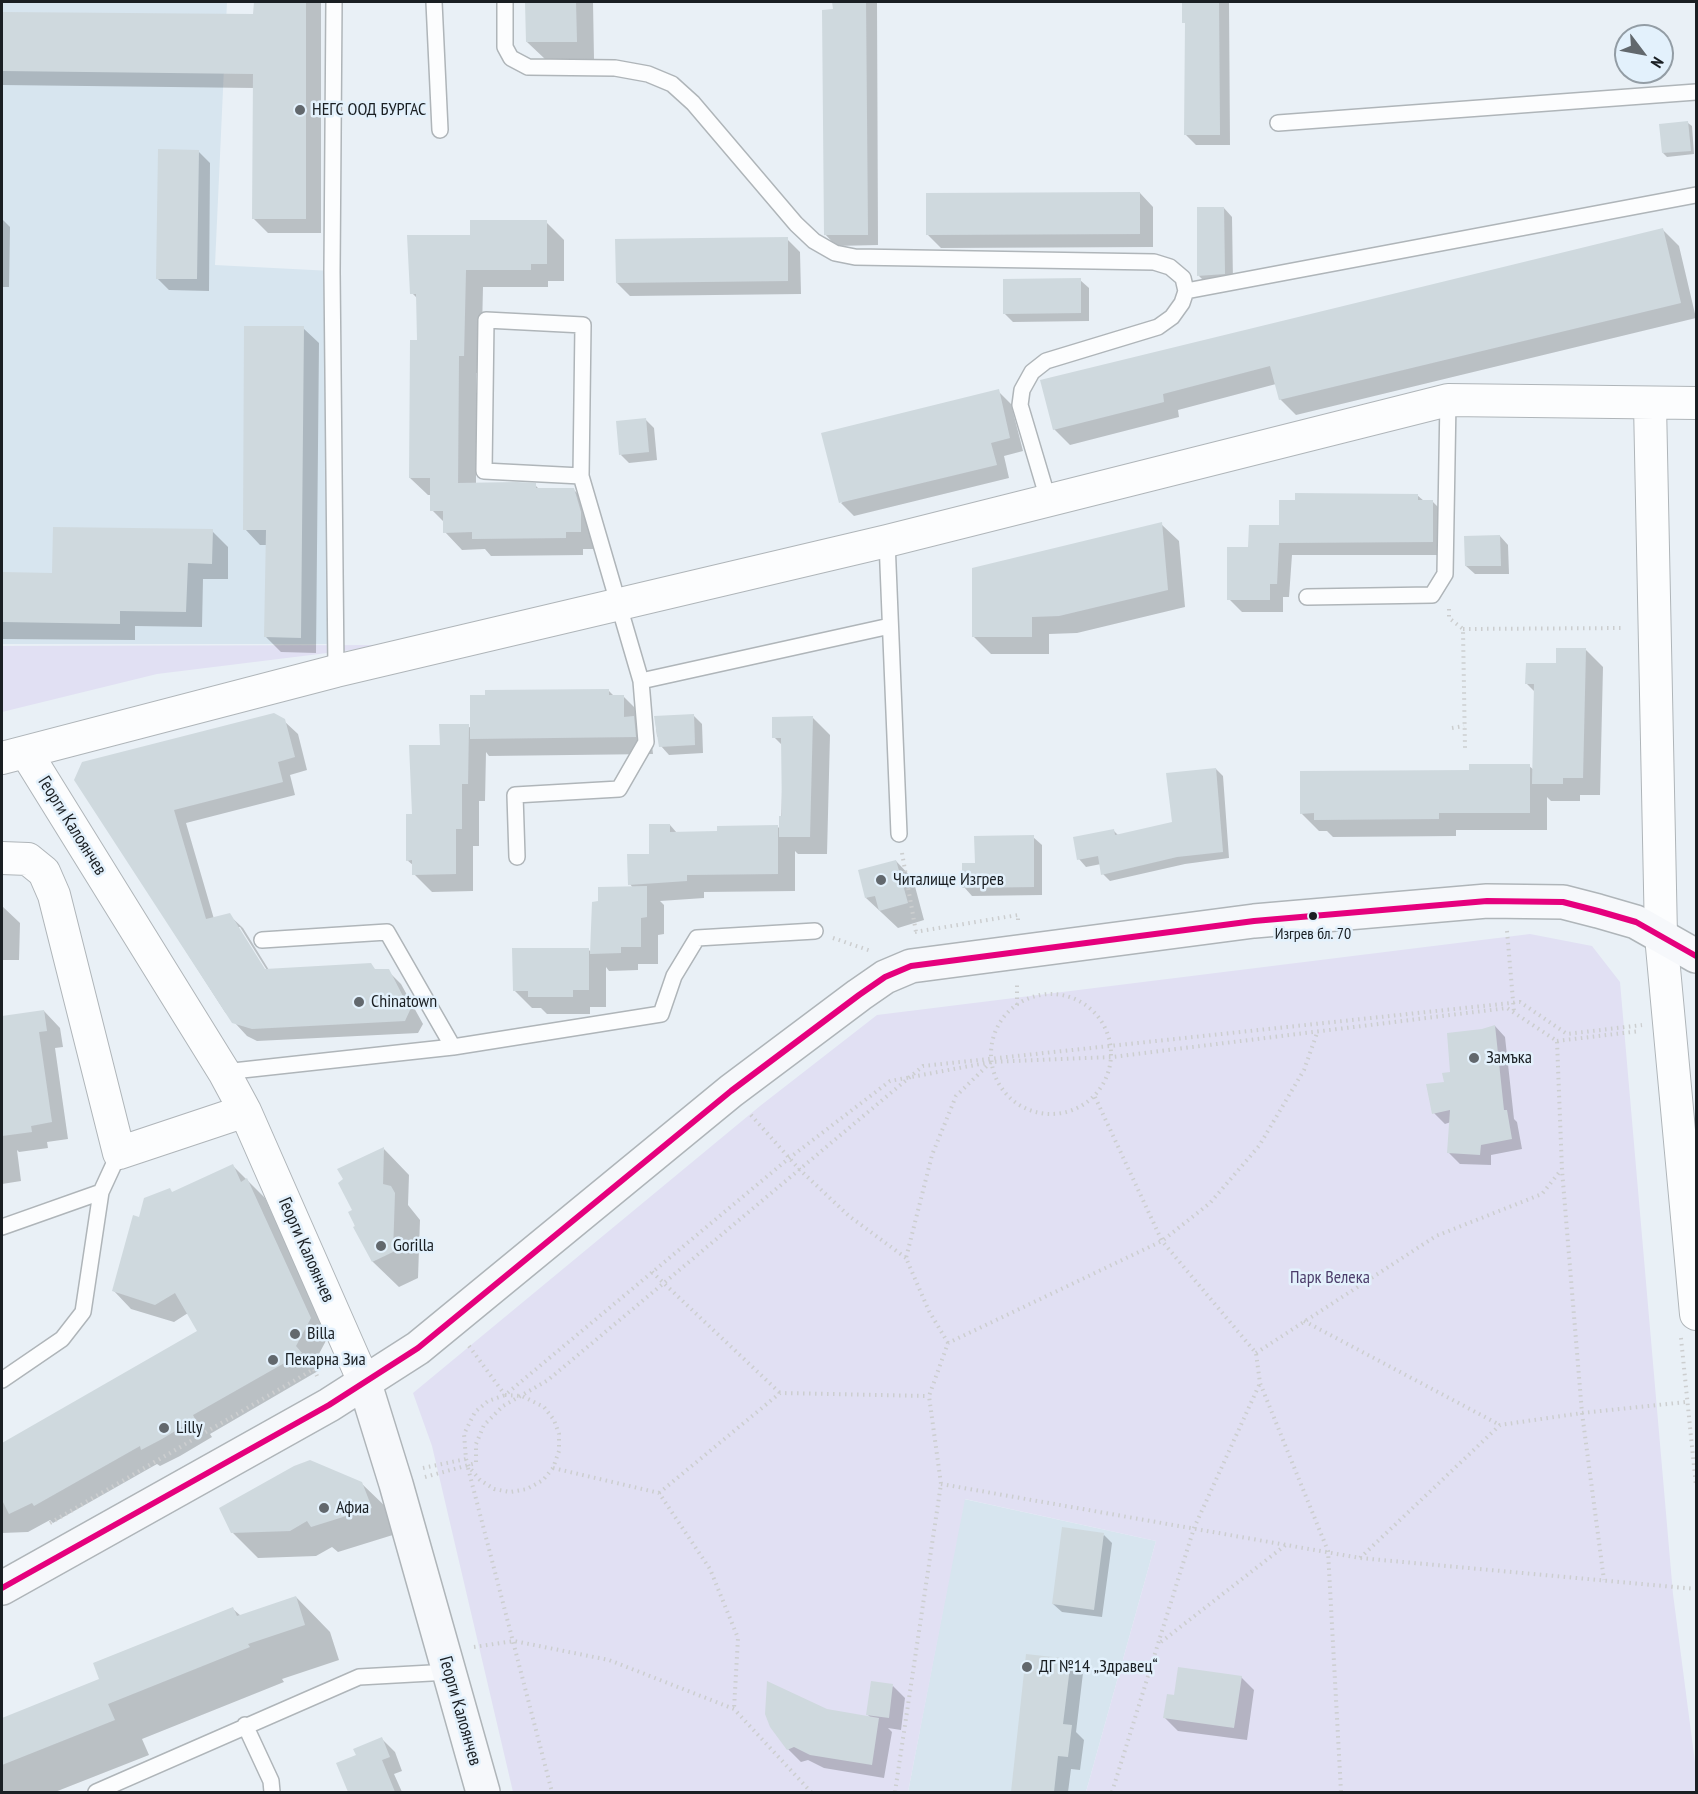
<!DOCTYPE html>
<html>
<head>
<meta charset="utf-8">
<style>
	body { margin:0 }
	#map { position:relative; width:1698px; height:1794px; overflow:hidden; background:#e9f0f6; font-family:"PT Sans Narrow",sans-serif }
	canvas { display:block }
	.frame { position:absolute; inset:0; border:3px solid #1a1f23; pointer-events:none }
	.north { position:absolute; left:1614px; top:24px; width:60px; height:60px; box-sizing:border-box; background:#e3f1fc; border:2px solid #939da5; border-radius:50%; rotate:122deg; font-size:16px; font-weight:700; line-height:24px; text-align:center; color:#1a1f23 }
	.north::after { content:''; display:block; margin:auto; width:21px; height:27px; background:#62686d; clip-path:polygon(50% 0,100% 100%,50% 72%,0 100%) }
</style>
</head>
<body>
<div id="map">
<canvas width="1698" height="1794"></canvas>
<div class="frame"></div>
<div class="north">N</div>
</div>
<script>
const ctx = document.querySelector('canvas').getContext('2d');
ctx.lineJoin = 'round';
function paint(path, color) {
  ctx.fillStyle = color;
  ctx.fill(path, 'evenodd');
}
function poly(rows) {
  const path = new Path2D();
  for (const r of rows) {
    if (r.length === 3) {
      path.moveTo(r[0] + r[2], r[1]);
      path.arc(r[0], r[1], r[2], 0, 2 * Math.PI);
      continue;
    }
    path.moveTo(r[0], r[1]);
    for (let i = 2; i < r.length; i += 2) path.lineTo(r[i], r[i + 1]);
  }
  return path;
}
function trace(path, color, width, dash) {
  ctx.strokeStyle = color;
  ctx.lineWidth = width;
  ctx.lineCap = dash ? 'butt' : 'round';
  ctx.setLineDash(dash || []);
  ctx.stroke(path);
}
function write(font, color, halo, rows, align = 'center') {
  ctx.font = font + ' "PT Sans Narrow",sans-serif';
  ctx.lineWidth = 5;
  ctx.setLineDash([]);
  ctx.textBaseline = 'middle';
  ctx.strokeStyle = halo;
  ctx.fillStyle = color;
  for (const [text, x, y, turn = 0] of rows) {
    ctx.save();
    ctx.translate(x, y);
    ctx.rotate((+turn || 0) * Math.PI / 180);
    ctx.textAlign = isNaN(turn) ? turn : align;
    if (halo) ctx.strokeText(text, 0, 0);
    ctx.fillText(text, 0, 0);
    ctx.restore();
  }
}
paint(poly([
	[2,2,227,2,215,265,332,271,328,644,2,644],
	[964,1499,1156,1541,1086,1792,908,1792]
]), '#d7e5ef');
paint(poly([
	[392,645,157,674,2,712,2,646],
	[1530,934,1592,946,1620,982,1673,1594,1696,1770,1696,1792,1086,1792,1156,1541,965,1499,908,1792,513,1792,432,1446,413,1393,760,1106,877,1015]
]), '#e1e0f3');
paint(poly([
	[255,2,321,2,321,233,268,233,253,218,255,88,2,85,2,13,255,16],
	[527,2,593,2,594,59,545,59,527,42],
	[834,2,877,2,878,245,836,246,825,234],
	[1185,2,1229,2,1230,145,1196,145,1186,135],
	[1688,123,1692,126,1694,154,1667,157,1663,153],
	[198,151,210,163,209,291,169,290,157,278],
	[1140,193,1153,207,1153,247,941,248,928,235],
	[1224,208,1232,217,1233,282,1207,284,1199,276],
	[2,219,10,227,9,287,2,287],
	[546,222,564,240,564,281,548,281,548,287,483,287,481,373,476,373,476,484,535,485,540,490,574,490,592,508,598,549,583,549,583,555,491,556,485,549,462,550,445,532,445,523,432,510,432,495,428,495,410,478,418,342,418,299,412,293,471,236],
	[1663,230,1679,246,1696,318,1296,415,1280,399,1276,384,1178,410,1179,417,1070,445,1054,429],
	[787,239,800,252,801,294,630,296,617,283],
	[1080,280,1089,288,1089,321,1013,322,1004,313],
	[303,328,319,343,316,653,281,652,266,637,267,545,260,545,245,529],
	[998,391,1011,404,1023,451,1004,456,1009,478,854,516,841,503],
	[645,419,654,428,657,460,629,463,621,455],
	[1417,495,1424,501,1432,501,1446,515,1445,555,1292,555,1289,597,1283,597,1283,612,1242,612,1229,599,1250,549,1280,527],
	[1161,524,1179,541,1185,607,1077,633,1049,634,1049,654,991,654,974,637],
	[212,531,228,547,228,579,203,579,202,627,135,626,135,640,2,639,2,574,54,574],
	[1500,536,1508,545,1509,574,1475,574,1466,566],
	[1585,649,1603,667,1600,795,1580,795,1580,801,1551,801,1547,797,1547,830,1456,830,1456,836,1333,837,1327,831,1319,831,1301,813,1470,772,1529,766,1534,770,1535,692,1527,684],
	[609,691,614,696,623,696,641,714,651,735,653,754,489,756,486,752,485,801,479,801,479,846,473,846,473,891,432,892,414,874,414,866,407,860,414,815,441,746,468,726,472,729],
	[694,716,702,724,703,753,669,755,661,746,661,740,657,736,655,717],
	[813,718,830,735,827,854,798,854,795,851,795,891,704,892,704,898,660,901,664,905,664,934,658,935,658,964,638,964,638,970,609,971,606,967,606,1007,590,1007,590,1014,547,1014,541,1008,532,1008,514,990,588,949,591,952,633,888,630,884,670,825,677,833,719,833,777,826,781,830,783,746,774,737],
	[284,721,298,734,307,770,290,775,295,795,186,823,214,919,229,915,243,928,269,970,388,971,401,984,423,1024,418,1033,257,1041,247,1036,225,1012,76,780],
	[237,927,240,927,270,975,268,976],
	[1216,769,1223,776,1229,858,1185,864,1110,881,1103,874,1101,864,1086,867,1079,859,1113,830,1118,835,1173,823],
	[1033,837,1042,845,1042,895,972,896,964,887,976,864],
	[896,861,913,879,924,920,898,928,866,898],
	[2,906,20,923,19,960,2,960],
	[44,1011,60,1028,63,1047,55,1048,68,1139,47,1142,48,1148,19,1152,17,1150,21,1181,2,1184,2,1116,8,1115,2,1068,2,1018],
	[1495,1026,1505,1037,1514,1119,1517,1122,1522,1149,1491,1155,1491,1165,1460,1164,1449,1153,1451,1122,1445,1124,1434,1113,1452,1074],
	[384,1149,409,1175,408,1205,420,1220,418,1278,399,1287,373,1262,355,1228,354,1211],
	[233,1166,265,1198,328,1337,313,1365,318,1371,210,1434,212,1437,180,1456,160,1466,157,1464,53,1523,50,1520,28,1532,2,1533,2,1445,199,1332,188,1313,174,1322,131,1309,114,1291,140,1219,173,1193],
	[361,1483,388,1509,396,1534,338,1552,332,1547,316,1556,258,1558,232,1532],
	[1104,1535,1112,1543,1102,1617,1062,1612,1053,1604],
	[296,1597,330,1632,339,1660,282,1679,284,1682,142,1739,149,1755,55,1792,2,1792,2,1720,101,1680,233,1609,241,1616],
	[1070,1660,1083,1673,1076,1732,1084,1740,1080,1770,1071,1769,1068,1792,1009,1792,1013,1791],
	[1241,1677,1254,1690,1247,1740,1178,1731,1165,1718,1175,1697],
	[893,1686,905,1698,901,1730,888,1728,892,1732,884,1778,824,1768,808,1760,801,1762,788,1749,826,1710,871,1718,868,1715],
	[382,1739,395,1752,402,1771,394,1774,402,1792,350,1792,338,1763,358,1756]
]), '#0003');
paint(poly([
	[254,2,306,2,306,219,252,219,253,74,2,71,2,12,253,14],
	[525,2,576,2,577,42,526,42],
	[832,2,866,2,868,235,824,235,822,10,833,9],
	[1182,2,1219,2,1220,135,1184,135,1185,23,1182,23],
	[1688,121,1691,151,1662,153,1659,124],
	[158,149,199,150,197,279,156,279],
	[1140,192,1140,234,926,235,926,193],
	[1197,207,1224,207,1225,274,1197,276],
	[470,220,547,220,547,264,531,264,531,270,466,270,464,356,459,356,458,483,517,482,536,483,536,488,574,488,581,512,581,532,566,532,566,538,472,539,472,532,443,533,443,511,430,511,430,478,409,478,410,340,417,340,416,294,410,294,407,235,470,235],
	[1663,228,1681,303,1279,400,1270,366,1163,394,1164,402,1053,430,1040,380],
	[788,237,788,281,616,283,615,239],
	[1081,278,1081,313,1003,314,1003,279],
	[244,326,304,326,301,638,264,637,266,530,243,530],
	[999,389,1010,438,991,443,997,465,839,503,821,433],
	[646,418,649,452,619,455,616,421],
	[1295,493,1418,494,1418,500,1433,500,1433,542,1279,543,1277,584,1270,584,1270,600,1227,600,1227,547,1248,547,1249,525,1279,525,1279,500,1295,500],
	[1162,522,1168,590,1059,616,1032,617,1032,637,972,637,972,568],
	[53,527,213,529,212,564,188,563,186,612,120,611,120,624,2,622,2,572,52,573],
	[1500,535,1501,566,1465,566,1464,536],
	[1556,648,1586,648,1583,778,1563,778,1563,784,1532,784,1534,684,1525,684,1526,663,1556,663],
	[609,689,609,695,624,695,624,717,634,716,636,737,470,739,470,695,485,695,485,690],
	[274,713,285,719,295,757,278,762,283,782,174,810,206,919,230,913,265,969,371,963,375,969,389,969,410,1010,405,1021,252,1029,232,1023,74,780,82,762],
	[694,714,695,745,659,747,654,716],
	[813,716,810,837,779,837,779,816,782,816,781,738,772,738,772,717],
	[439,724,469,724,468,784,462,784,462,829,456,829,456,874,412,875,412,860,406,861,406,814,412,814,409,745,440,745],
	[1469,764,1530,764,1530,813,1439,813,1439,819,1314,820,1314,813,1300,814,1300,771,1469,770],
	[1216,768,1223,852,1177,857,1101,875,1098,856,1077,860,1073,837,1114,829,1115,835,1172,822,1166,773],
	[649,824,670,824,670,832,717,831,717,826,778,825,778,874,687,875,687,881,628,885,627,854,649,854],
	[1034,835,1034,887,962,888,962,863,975,863,974,836],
	[896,860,908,903,879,911,875,896,865,898,858,870],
	[647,886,647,917,641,918,641,947,621,947,621,953,590,954,592,902,598,901,598,887],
	[512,948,589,948,589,990,573,990,573,997,528,997,528,991,513,991],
	[44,1010,47,1031,39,1032,52,1122,31,1126,32,1132,2,1136,2,1016],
	[1495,1025,1504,1110,1507,1110,1512,1139,1481,1145,1480,1155,1447,1153,1450,1110,1432,1114,1426,1084,1444,1082,1442,1073,1450,1072,1447,1033,1482,1029],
	[384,1147,383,1184,391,1186,395,1193,393,1252,372,1262,353,1227,355,1226,348,1212,352,1210,338,1183,343,1179,337,1169],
	[233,1164,241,1182,247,1178,311,1318,296,1346,302,1353,193,1415,195,1419,162,1439,141,1450,140,1446,34,1506,32,1503,9,1514,2,1500,2,1443,197,1331,175,1293,155,1305,112,1291,133,1215,139,1217,144,1198,170,1188,172,1192],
	[310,1460,362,1482,372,1508,311,1527,307,1521,290,1531,231,1533,219,1508,294,1466],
	[1062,1527,1104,1533,1094,1610,1052,1604],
	[296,1596,305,1625,248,1644,250,1647,108,1704,115,1720,2,1765,2,1718,99,1679,93,1663,233,1607,237,1616],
	[1026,1654,1071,1659,1063,1724,1072,1725,1068,1757,1058,1756,1054,1792,1011,1792],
	[1178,1667,1242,1676,1234,1728,1163,1718,1167,1694,1174,1695],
	[767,1681,827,1709,879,1718,872,1765,810,1755,794,1747,787,1750,770,1727,765,1714],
	[871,1681,893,1684,889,1718,866,1715],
	[382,1737,390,1757,382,1760,395,1792,348,1792,336,1763,356,1755,353,1749]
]), '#cfd9de');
const lane = poly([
	[334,2,332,271,336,671],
	[434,2,440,130],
	[505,2,505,47,511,58,528,67,615,68,648,74,672,84,693,103,796,224,814,241,835,253,855,257,1154,262,1170,267,1183,278,1186,291,1182,303,1172,317,1158,327,1046,361,1032,372,1022,390,1020,405,1048,499],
	[1278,123,1696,92],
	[1186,291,1696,195],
	[581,476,583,325,486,320,484,471,581,476,641,681,890,626],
	[887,541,899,834],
	[1307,597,1432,595,1445,574,1448,400],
	[517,857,515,795,619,789,646,742,641,681],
	[262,940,387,932,453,1047],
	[224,1072,453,1047,661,1014,674,976,697,938,815,931],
	[2,1227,101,1192,119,1153],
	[2,1380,62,1339,83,1312,101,1192],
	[245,1725,271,1781,272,1792],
	[96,1792,359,1677,449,1672]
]);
const street = poly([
	[1650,404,1661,936,1696,1314],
	[27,754,224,1072,245,1111,365,1384],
	[2,758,336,671,887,541,1448,400,1696,403],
	[2,858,28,859,44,872,54,895,119,1153,245,1111]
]);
const secondary = poly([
	[365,1384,396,1484,483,1792],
	[2,1588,329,1405,418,1348,731,1091,859,995,885,977,911,966,1254,921,1487,901,1563,902,1598,911,1636,922,1696,956]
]);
trace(lane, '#afb5b9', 18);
trace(street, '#afb5b9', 34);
trace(secondary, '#afb5b9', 36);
trace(poly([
	[1449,609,1449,618,1463,629,1465,749],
	[1463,629,1625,628],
	[1452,728,1464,726],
	[902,853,916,932],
	[1507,931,1514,1012],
	[915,932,1018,915,1018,923],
	[833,938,871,951],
	[1051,1054,60],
	[1017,1005,1017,981],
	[1557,1041,1640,1031],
	[1095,1097,1162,1241,1256,1353,1260,1383,1328,1551,1341,1792],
	[751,1115,799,1169,849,1216,906,1258],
	[652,1272,780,1393],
	[1304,1321,1500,1425],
	[1681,1338,1696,1486],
	[948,1343,929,1311,906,1258,932,1155,956,1096,991,1062],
	[469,1346,505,1395],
	[1256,1353,1436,1236,1542,1194,1561,1170],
	[505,1395,522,1396,544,1407,554,1420,559,1434,559,1451,553,1468,543,1480,527,1489,510,1492,494,1489,480,1480,469,1467,466,1459,464,1434,475,1412,488,1401,505,1395,788,1159,890,1081,991,1062,1112,1057,1507,1008,1557,1041,1562,1170,1582,1413,1604,1580],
	[423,1468,466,1459,466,1461],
	[468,1468,552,1792],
	[553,1468,659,1493,710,1569,738,1638,734,1709],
	[425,1477,476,1463,476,1444,484,1425,503,1406,548,1380,923,1066,1520,1002,1567,1034,1642,1025],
	[941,1484,1360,1558,1696,1589],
	[659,1493,780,1393,929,1396],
	[50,1523,314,1369,317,1376],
	[1360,1558,1500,1425,1582,1413,1686,1402],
	[1161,1642,1287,1544],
	[474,1647,514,1641,609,1660,734,1709,811,1792],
	[895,1792,941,1484,929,1396,948,1343,1162,1241,1210,1203,1259,1146,1304,1070,1317,1033],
	[1112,1792,1194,1528,1260,1383]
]), '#cccecf', 4, [1.5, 4.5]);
trace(lane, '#fcfdfe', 15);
trace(street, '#fcfdfe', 32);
trace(secondary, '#f6f8fb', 33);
trace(poly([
	[2,1588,329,1405,418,1348,731,1091,859,995,885,977,911,966,1254,921,1487,901,1563,902,1598,911,1636,922,1696,956]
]), '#e5007d', 6);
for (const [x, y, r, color] of [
	[300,110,6,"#62686d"],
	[881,880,6,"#62686d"],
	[1313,916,5,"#1a1f23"],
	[359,1002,6,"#62686d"],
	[1474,1058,6,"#62686d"],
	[381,1246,6,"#62686d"],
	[295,1334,6,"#62686d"],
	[273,1360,6,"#62686d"],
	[164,1428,6,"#62686d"],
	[324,1508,6,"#62686d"],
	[1027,1667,6,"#62686d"]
]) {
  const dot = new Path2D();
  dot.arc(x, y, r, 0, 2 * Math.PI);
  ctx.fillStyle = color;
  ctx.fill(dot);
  trace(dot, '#e3f1fc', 2);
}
write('16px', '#1a1f23', '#e3f1fc', [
	["Изгрев бл. 70",1313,934]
]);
write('18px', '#1a1f23', '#e3f1fc', [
	["НЕГС ООД БУРГАС",312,110],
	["Читалище Изгрев",893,880],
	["Chinatown",371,1002],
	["Замъка",1486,1058],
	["Gorilla",393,1246],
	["Billa",307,1334],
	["Пекарна Зиа",285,1360],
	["Lilly",176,1428],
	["Афиа",336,1508],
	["ДГ №14 „Здравец“",1039,1667]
], 'left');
write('18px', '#1a1f23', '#e3f1fc', [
	["Георги Калоянчев",72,826,58],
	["Георги Калоянчев",306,1250,66],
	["Георги Калоянчев",460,1711,74]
]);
write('18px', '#4d3e6b', '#e3f1fc', [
	["Парк Велека",1330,1278]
]);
</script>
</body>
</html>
